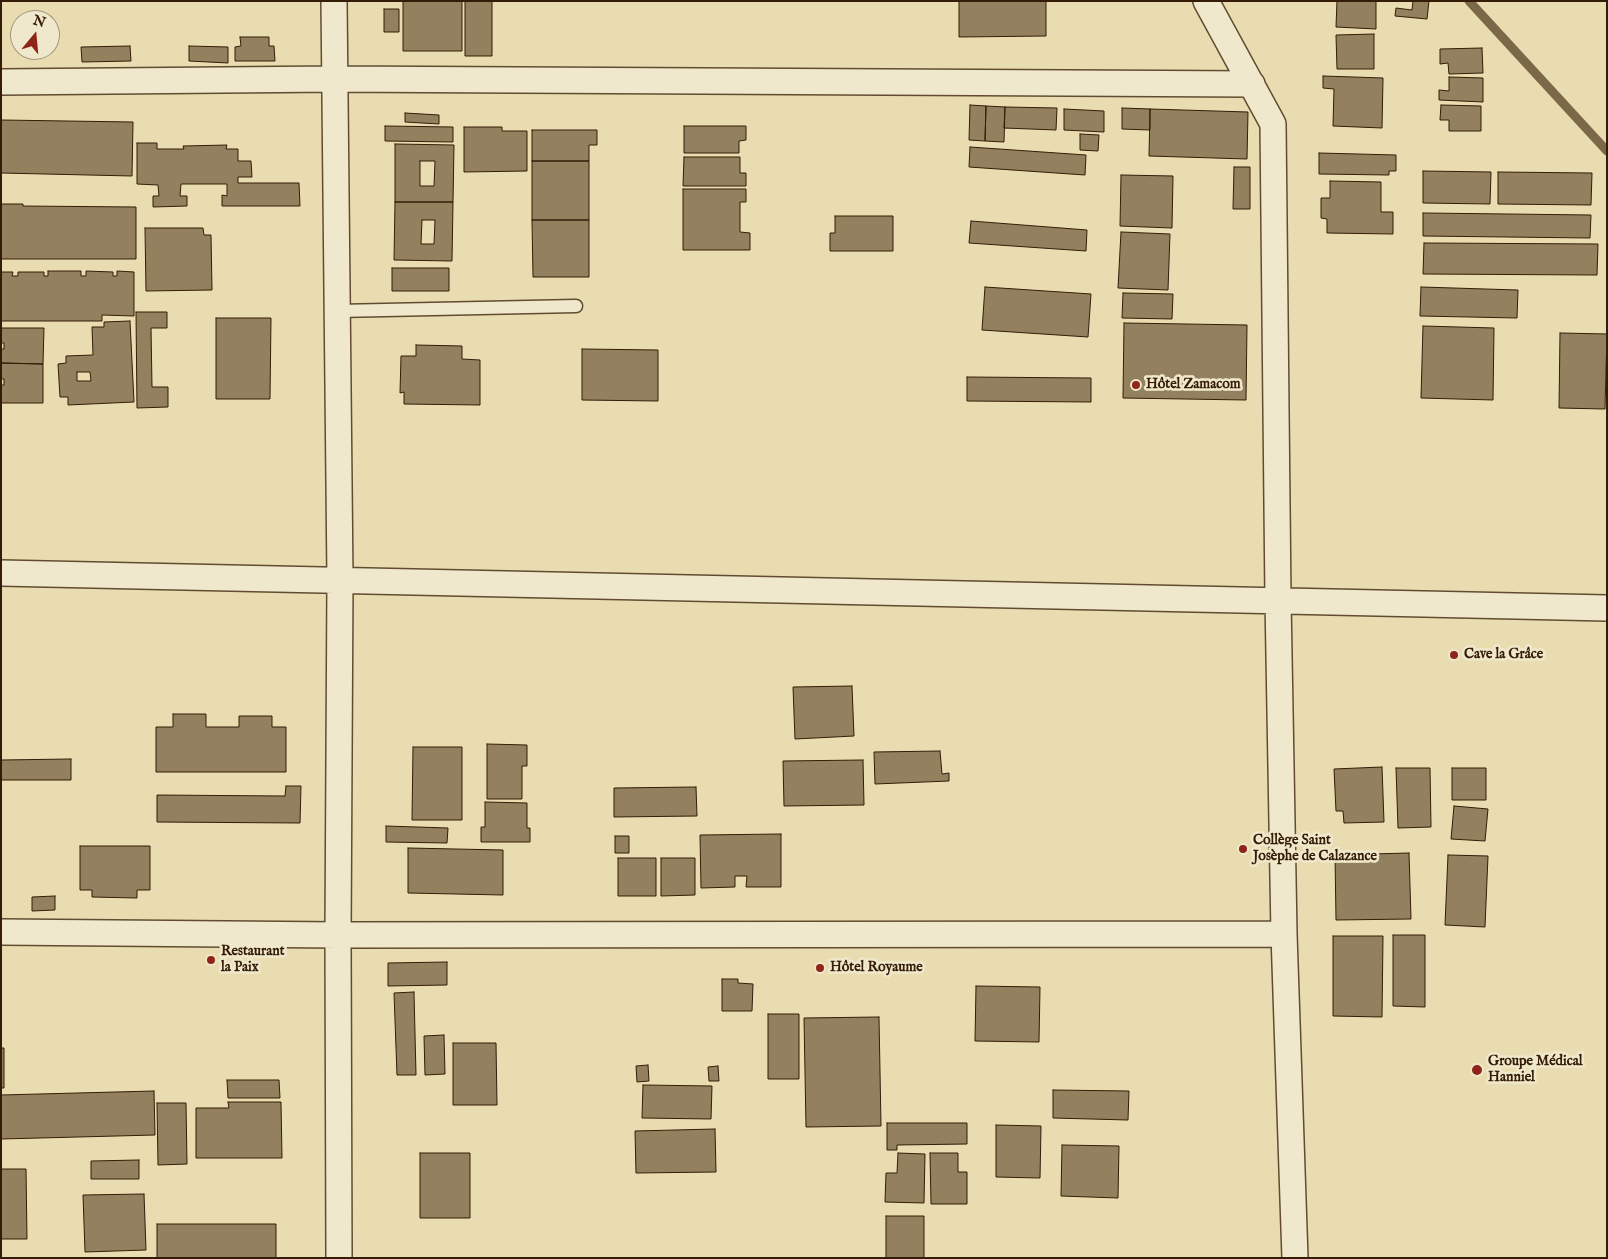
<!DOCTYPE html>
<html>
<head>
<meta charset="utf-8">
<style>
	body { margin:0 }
	#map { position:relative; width:1608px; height:1259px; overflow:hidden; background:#e8dcb0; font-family:"IM FELL English",serif }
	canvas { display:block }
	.frame { position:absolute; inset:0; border:2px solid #341c06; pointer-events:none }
	.north { position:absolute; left:10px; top:10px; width:50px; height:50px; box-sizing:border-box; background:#f0e8cc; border:1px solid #a5967d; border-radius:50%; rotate:17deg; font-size:14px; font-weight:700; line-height:20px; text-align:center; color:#341c06 }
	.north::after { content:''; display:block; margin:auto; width:18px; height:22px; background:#8f2418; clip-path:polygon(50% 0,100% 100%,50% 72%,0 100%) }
</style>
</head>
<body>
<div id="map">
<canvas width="1608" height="1259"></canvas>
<div class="frame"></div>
<div class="north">N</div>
</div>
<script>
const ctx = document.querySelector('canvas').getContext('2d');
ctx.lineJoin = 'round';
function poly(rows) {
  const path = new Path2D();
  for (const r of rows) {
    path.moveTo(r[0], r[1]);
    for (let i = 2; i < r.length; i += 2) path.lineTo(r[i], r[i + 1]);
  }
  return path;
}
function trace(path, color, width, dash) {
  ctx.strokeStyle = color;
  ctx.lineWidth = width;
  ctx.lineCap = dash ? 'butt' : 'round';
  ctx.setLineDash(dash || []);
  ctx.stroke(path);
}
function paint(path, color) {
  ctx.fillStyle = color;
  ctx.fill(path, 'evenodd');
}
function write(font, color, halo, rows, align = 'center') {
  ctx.font = font + ' "IM FELL English",serif';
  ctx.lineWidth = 5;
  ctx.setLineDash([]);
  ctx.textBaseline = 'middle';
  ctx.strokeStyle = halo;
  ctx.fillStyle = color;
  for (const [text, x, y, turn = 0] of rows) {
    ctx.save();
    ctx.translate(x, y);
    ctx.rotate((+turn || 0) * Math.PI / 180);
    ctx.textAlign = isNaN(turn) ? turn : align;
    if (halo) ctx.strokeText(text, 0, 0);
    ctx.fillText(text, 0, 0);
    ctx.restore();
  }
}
trace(poly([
	[1469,1,1607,151]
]), '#7b6849', 9);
const building = poly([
	[403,1,462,1,462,51,403,51,403,1],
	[465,1,492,1,492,56,465,56,465,1],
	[959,1,1046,1,1046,36,959,37,959,1],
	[1337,1,1376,1,1376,29,1336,27,1337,1],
	[1413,1,1429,1,1427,19,1395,16,1396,8,1412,10,1413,1],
	[384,9,399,9,399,32,384,32,384,9],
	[1374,34,1374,69,1337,69,1336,35,1374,34],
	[240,37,269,37,269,46,274,46,275,61,235,61,235,47,241,46,240,37],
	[130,46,131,61,82,62,81,47,130,46],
	[189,46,228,47,228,63,189,61,189,46],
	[1482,48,1483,73,1449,74,1448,63,1440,64,1440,49,1482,48],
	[1323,76,1383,78,1382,128,1333,126,1334,89,1323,88,1323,76],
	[1449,77,1483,78,1483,102,1439,100,1439,90,1449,91,1449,77],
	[970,105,986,106,985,141,969,140,970,105],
	[1441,105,1481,106,1481,131,1449,131,1449,120,1440,120,1441,105],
	[986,106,1005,107,1004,142,985,141,986,106],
	[1005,107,1057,108,1056,130,1004,128,1005,107],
	[1122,108,1150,109,1150,130,1122,129,1122,108],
	[1064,109,1104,111,1104,132,1064,130,1064,109],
	[1150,109,1248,112,1247,159,1149,156,1150,109],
	[405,113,439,115,439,124,405,122,405,113],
	[1,120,133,122,132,176,1,173,1,120],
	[385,126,453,127,453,142,385,141,385,126],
	[684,126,746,126,746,140,739,141,739,153,684,153,684,126],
	[464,127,502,127,502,131,527,131,527,171,464,172,464,127],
	[532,130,597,130,597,145,589,145,589,161,532,161,532,130],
	[1080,134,1099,135,1098,151,1080,150,1080,134],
	[137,143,157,143,157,149,184,149,183,146,227,145,226,149,238,149,238,161,251,161,252,177,238,177,238,183,299,183,300,206,222,206,222,195,227,196,227,184,181,184,180,196,187,196,187,206,153,207,153,196,159,196,158,185,137,184,137,143],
	[395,144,454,145,453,202,395,202,395,144],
	[420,161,435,161,434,186,420,186,420,161],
	[970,147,1086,155,1085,175,969,167,970,147],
	[1319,153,1396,155,1396,171,1389,171,1389,175,1319,174,1319,153],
	[684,157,740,157,740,173,746,173,746,186,683,186,684,157],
	[532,161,589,161,589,220,532,220,532,161],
	[1234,167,1250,167,1250,209,1233,209,1234,167],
	[1423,171,1491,172,1490,204,1423,203,1423,171],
	[1498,172,1592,173,1591,205,1498,204,1498,172],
	[1121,175,1173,176,1172,228,1120,226,1121,175],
	[1330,181,1381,182,1381,212,1393,212,1393,234,1327,233,1327,219,1321,218,1321,198,1330,198,1330,181],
	[683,189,746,189,746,202,740,202,740,232,750,233,750,250,683,250,683,189],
	[395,202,453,202,452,261,394,260,395,202],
	[422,220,435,220,434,244,421,244,422,220],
	[1,204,23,204,23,206,136,207,136,259,1,259,1,204],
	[1423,213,1591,215,1590,238,1423,236,1423,213],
	[835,216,893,216,893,251,830,251,830,233,835,233,835,216],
	[532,220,589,220,589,277,533,277,532,220],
	[971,221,1087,230,1086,251,969,243,971,221],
	[145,228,203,228,204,235,211,235,212,290,146,291,145,228],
	[1121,232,1170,234,1168,290,1118,288,1121,232],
	[1424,243,1598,244,1597,275,1423,274,1424,243],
	[392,268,449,268,449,291,392,291,392,268],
	[48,271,81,271,81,276,86,276,86,271,113,272,113,276,117,276,117,271,134,272,134,316,102,315,102,321,1,321,1,272,13,272,12,276,18,276,18,272,44,272,44,276,48,276,48,271],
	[985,287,1091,294,1088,337,982,330,985,287],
	[1421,287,1518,290,1517,318,1420,316,1421,287],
	[1123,293,1173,294,1172,319,1122,318,1123,293],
	[136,312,167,312,167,328,151,328,152,387,168,387,168,407,137,408,136,312],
	[216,318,271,318,270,399,216,399,216,318],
	[130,321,134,402,68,405,68,397,60,397,58,364,66,363,66,356,93,355,92,327,104,327,104,322,130,321],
	[77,372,90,372,91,381,77,381,77,372],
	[1124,323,1247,325,1246,400,1123,398,1124,323],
	[1423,326,1494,328,1493,400,1421,398,1423,326],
	[1,328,44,328,43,364,1,363,1,349,4,349,4,343,1,343,1,328],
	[1560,333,1607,334,1605,409,1559,408,1560,333],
	[416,345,462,346,462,359,480,360,480,405,404,404,404,392,400,393,401,356,416,356,416,345],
	[582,349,658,350,658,401,582,400,582,349],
	[1,363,43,364,43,403,1,403,1,385,4,385,4,379,1,379,1,363],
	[967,377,1091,378,1091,402,967,401,967,377],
	[852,686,854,736,795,739,793,687,852,686],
	[173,714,206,714,206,727,239,727,239,716,272,716,272,727,286,727,286,772,156,772,156,727,173,727,173,714],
	[487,744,527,745,527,766,522,766,522,799,487,799,487,744],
	[413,747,462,747,462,820,412,820,413,747],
	[940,751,942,774,949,773,949,781,875,784,874,752,940,751],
	[71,759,71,780,1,780,1,760,71,759],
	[863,760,864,805,784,806,783,761,863,760],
	[1382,767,1384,822,1344,823,1343,811,1336,811,1334,769,1382,767],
	[1396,768,1430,768,1431,827,1398,828,1396,768],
	[1452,768,1486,768,1486,800,1452,800,1452,768],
	[286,786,301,786,300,823,157,822,157,795,285,796,286,786],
	[696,787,697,816,614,817,614,788,696,787],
	[485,802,527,803,527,828,530,828,530,842,481,842,481,827,485,827,485,802],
	[1454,806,1488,809,1485,841,1451,839,1454,806],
	[386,826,448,828,447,843,386,842,386,826],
	[781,834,781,887,746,887,747,876,735,876,735,887,701,888,700,835,781,834],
	[615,836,629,836,629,853,615,853,615,836],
	[80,846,150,846,150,890,137,890,137,898,92,897,92,890,80,890,80,846],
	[408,848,503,850,503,895,408,893,408,848],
	[1409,853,1411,919,1336,920,1335,855,1409,853],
	[1448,855,1488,856,1485,927,1445,925,1448,855],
	[618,858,656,858,656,896,618,896,618,858],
	[661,858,695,858,695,895,661,896,661,858],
	[55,896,55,910,32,911,32,897,55,896],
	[1393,935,1425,935,1425,1007,1393,1006,1393,935],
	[1333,936,1383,936,1382,1017,1333,1016,1333,936],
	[447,962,447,985,388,986,388,963,447,962],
	[722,979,738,979,738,983,753,984,752,1011,722,1011,722,979],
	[976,986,1040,987,1039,1042,975,1041,976,986],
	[414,992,416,1075,397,1075,394,993,414,992],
	[768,1014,799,1014,799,1079,768,1079,768,1014],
	[879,1017,881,1126,806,1127,804,1018,879,1017],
	[444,1035,445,1074,425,1075,424,1036,444,1035],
	[453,1043,496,1043,497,1105,453,1105,453,1043],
	[1,1048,4,1048,4,1088,1,1088,1,1048],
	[648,1065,649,1081,637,1082,636,1066,648,1065],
	[718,1066,719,1081,709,1081,708,1067,718,1066],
	[227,1080,279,1080,280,1098,228,1098,227,1080],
	[643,1085,712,1086,711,1119,642,1118,643,1085],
	[1053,1090,1129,1091,1128,1120,1053,1118,1053,1090],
	[154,1091,155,1135,1,1139,1,1095,154,1091],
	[228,1102,281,1102,282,1158,196,1158,196,1108,229,1108,228,1102],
	[157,1103,186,1103,187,1164,158,1165,157,1103],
	[887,1123,967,1123,967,1144,897,1145,897,1150,887,1150,887,1123],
	[996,1125,1041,1126,1040,1178,996,1177,996,1125],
	[715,1129,716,1172,636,1173,635,1131,715,1129],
	[1062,1145,1119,1146,1118,1198,1061,1196,1062,1145],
	[420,1153,470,1153,470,1218,420,1218,420,1153],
	[898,1153,925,1154,924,1203,885,1202,886,1173,897,1173,898,1153],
	[930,1153,958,1153,958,1172,967,1172,967,1204,931,1204,930,1153],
	[139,1160,139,1179,91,1179,91,1161,139,1160],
	[1,1169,26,1169,27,1239,1,1239,1,1169],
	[144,1194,146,1250,85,1252,83,1195,144,1194],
	[886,1216,924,1216,924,1258,886,1258,886,1216],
	[157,1224,276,1224,276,1258,157,1258,157,1224]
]);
paint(building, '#92805e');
trace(building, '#341c06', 1);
const lane = poly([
	[337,311,576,306]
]);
const street = poly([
	[334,1,340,580,338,935,339,1258],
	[1206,1,1273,124,1278,600,1284,934,1295,1258],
	[1,82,334,79,1252,84],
	[1,573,1607,608],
	[1,932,338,935,1284,934]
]);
trace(lane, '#614c30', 15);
trace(street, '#614c30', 28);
trace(lane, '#f0e8cc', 12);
trace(street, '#f0e8cc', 25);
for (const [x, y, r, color] of [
	[1136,385,5,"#8f2418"],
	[1454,655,5,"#8f2418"],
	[1243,849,5,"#8f2418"],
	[211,960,5,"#8f2418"],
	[820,968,5,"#8f2418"],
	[1477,1070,6,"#8f2418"]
]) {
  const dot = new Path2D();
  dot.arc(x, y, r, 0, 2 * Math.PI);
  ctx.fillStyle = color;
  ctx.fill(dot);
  trace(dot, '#f0e8cc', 2);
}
write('bold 14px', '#341c06', '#f0e8cc', [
	["Hôtel Zamacom",1146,385],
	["Cave la Grâce",1464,655],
	["Collège Saint",1253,841],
	["Josèphe de Calazance",1253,857],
	["Restaurant",221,952],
	["la Paix",221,968],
	["Hôtel Royaume",830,968],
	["Groupe Médical",1488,1062],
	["Hanniel",1488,1078]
], 'left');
</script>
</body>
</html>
